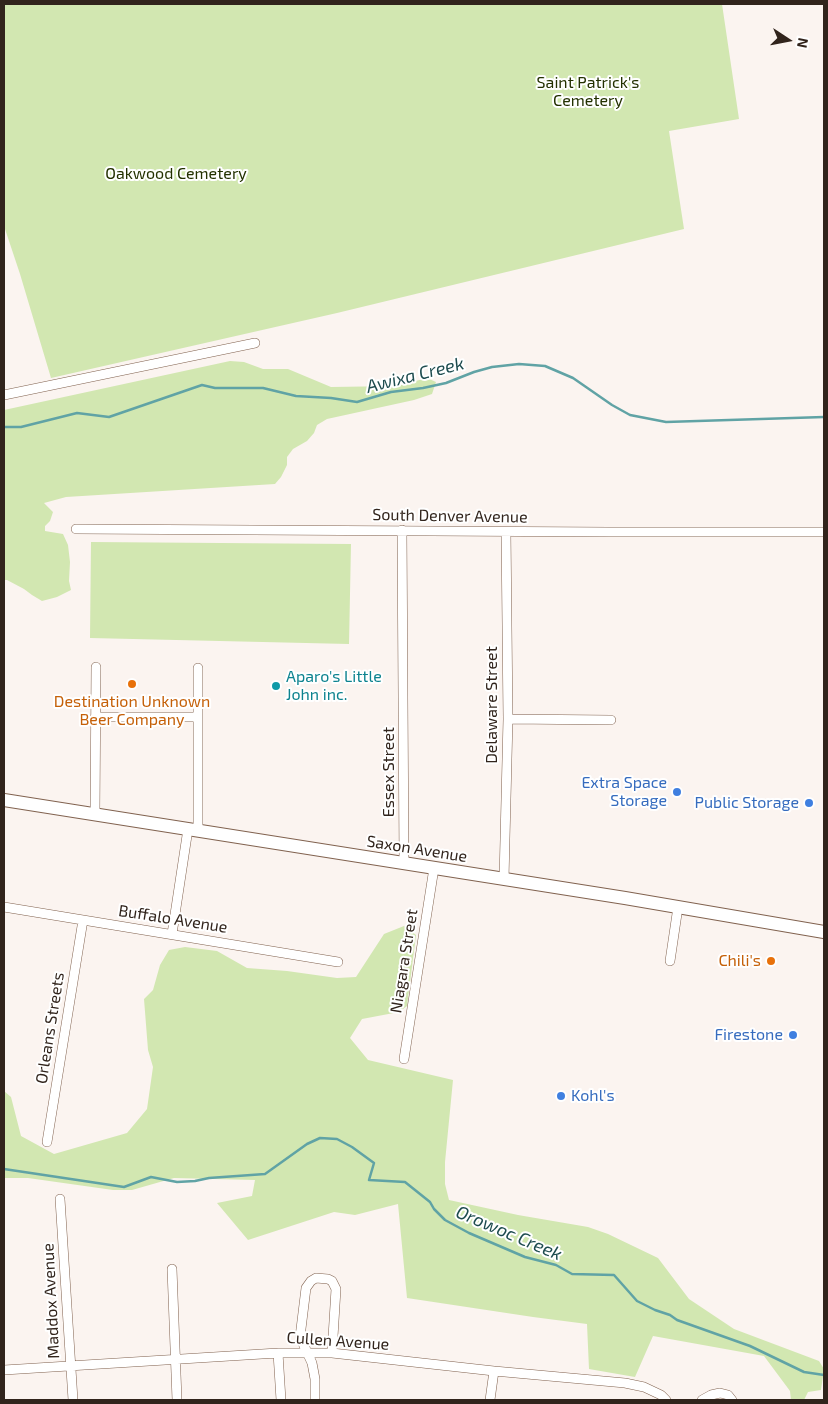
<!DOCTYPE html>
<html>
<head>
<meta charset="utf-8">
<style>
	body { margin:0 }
	#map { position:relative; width:828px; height:1404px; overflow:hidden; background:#fbf4f0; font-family:"Exo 2",sans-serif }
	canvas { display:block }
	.frame { position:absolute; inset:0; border:5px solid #31241c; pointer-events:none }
	.north { position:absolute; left:763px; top:15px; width:50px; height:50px; -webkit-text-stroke:4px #fff; paint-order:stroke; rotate:101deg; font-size:14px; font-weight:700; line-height:20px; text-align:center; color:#31241c }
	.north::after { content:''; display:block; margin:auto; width:18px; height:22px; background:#31241c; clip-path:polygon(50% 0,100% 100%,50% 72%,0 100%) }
</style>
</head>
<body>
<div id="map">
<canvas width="828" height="1404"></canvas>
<div class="frame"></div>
<div class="north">N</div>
</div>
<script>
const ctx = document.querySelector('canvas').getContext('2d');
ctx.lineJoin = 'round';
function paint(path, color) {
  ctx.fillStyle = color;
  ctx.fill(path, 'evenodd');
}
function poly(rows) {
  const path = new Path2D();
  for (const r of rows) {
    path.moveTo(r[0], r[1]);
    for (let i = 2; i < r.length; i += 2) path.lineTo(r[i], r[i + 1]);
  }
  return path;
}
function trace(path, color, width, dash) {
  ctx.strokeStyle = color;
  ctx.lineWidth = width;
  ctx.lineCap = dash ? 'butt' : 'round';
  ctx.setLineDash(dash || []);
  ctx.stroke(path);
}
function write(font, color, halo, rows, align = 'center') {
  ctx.font = font + ' "Exo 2",sans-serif';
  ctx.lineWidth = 4;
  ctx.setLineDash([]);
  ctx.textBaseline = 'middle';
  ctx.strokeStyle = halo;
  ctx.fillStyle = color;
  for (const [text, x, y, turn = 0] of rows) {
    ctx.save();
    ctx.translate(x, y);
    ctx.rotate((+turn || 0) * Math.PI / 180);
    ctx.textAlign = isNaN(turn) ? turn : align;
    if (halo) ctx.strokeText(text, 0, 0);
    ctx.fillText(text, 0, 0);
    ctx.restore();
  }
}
paint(poly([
	[4,4,722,4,739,119,669,131,684,229,337,313,51,378,20,274,4,226],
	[230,361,244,362,263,369,288,369,331,387,397,386,427,378,436,382,432,394,414,400,327,419,317,425,314,433,307,441,293,449,287,457,287,465,281,477,275,484,66,497,44,503,53,512,50,521,45,526,45,531,63,534,68,545,70,562,69,581,71,590,57,597,42,601,32,595,24,589,7,580,4,580,4,410],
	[91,542,351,544,349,644,90,638],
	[404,926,416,935,407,1006,399,1012,362,1019,350,1038,368,1060,453,1080,445,1162,445,1184,449,1200,518,1215,588,1227,608,1234,658,1258,689,1299,734,1329,819,1361,824,1369,821,1390,808,1392,804,1400,791,1400,790,1391,764,1356,653,1336,635,1377,589,1369,587,1324,533,1317,407,1298,398,1204,355,1215,334,1212,248,1240,217,1203,252,1196,255,1180,174,1178,132,1190,113,1190,28,1178,4,1178,4,1091,11,1097,21,1136,54,1154,127,1133,147,1109,153,1067,148,1050,144,999,153,990,160,965,169,950,185,947,217,951,247,968,287,971,337,978,356,977,384,934]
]), '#d2e7b1');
trace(poly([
	[4,427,21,427,77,413,109,417,202,385,215,388,263,388,296,396,331,398,357,402,391,392,423,388,446,383,474,372,492,367,519,364,545,366,573,378,612,405,630,415,666,422,824,417],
	[4,1169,124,1187,151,1177,177,1182,195,1181,209,1178,265,1174,307,1144,320,1138,337,1139,352,1147,374,1163,369,1180,405,1182,430,1202,434,1209,445,1220,469,1233,525,1257,556,1265,572,1274,614,1275,637,1301,655,1310,670,1315,677,1320,750,1346,804,1372,824,1375]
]), '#60a3a5', 2.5);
const street = poly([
	[4,395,255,343],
	[76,529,609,532,824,532],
	[402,530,404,863],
	[198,668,198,830],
	[95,717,198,717],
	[508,719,611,720],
	[95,814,96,667],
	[504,879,508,719,506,532],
	[4,907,338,962],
	[172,934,188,829],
	[670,961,678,907],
	[404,1059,434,868],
	[47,1142,83,920],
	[60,1199,73,1400],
	[172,1269,177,1400],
	[278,1353,281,1400],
	[4,1370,278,1353,332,1353,494,1371,625,1383,644,1387,661,1395,666,1400],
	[315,1400,315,1379,312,1363,300,1337,306,1288,311,1281,316,1278,328,1279,332,1281,336,1289,332,1353],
	[490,1400,494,1371],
	[702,1400,711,1395,720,1393,728,1395,732,1400]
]);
const secondary = poly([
	[4,800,625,898,824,932]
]);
trace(street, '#81624f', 10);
trace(secondary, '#81624f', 14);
trace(street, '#fff', 9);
trace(secondary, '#fff', 12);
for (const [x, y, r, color] of [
	[132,684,5,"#e8710a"],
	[276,686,5,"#0f9aa8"],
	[677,792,5,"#3f7fe0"],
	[809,803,5,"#3f7fe0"],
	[771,961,5,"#e8710a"],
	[793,1035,5,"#3f7fe0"],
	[561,1096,5,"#3f7fe0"]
]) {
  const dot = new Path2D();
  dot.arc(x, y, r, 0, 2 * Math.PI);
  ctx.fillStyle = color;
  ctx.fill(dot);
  trace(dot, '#fff', 2);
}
write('16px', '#233100', '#fff', [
	["Saint Patrick's",588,83],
	["Cemetery",588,101],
	["Oakwood Cemetery",176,174]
]);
write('16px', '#31241c', '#fff', [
	["South Denver Avenue",450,516,1],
	["Delaware Street",492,705,-90],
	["Essex Street",389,772,-90],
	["Saxon Avenue",417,849,9],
	["Buffalo Avenue",173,919,9],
	["Niagara Street",404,961,-81],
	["Orleans Streets",50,1028,-81],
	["Maddox Avenue",51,1301,-93],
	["Cullen Avenue",338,1341,4]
]);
write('16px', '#0d838f', '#fff', [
	["Aparo's Little",286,677],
	["John inc.",286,695]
], 'left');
write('16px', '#c56008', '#fff', [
	["Destination Unknown",132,702],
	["Beer Company",132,720],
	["Chili's",761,961,"right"]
]);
write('16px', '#366cbe', '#fff', [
	["Extra Space",667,783],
	["Storage",667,801],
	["Public Storage",799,803],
	["Firestone",783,1035],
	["Kohl's",571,1096,"left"]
], 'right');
write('italic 18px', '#1d4b4e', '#fff', [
	["Awixa Creek",415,375,-14],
	["Orowoc Creek",509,1233,23]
]);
</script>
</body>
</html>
